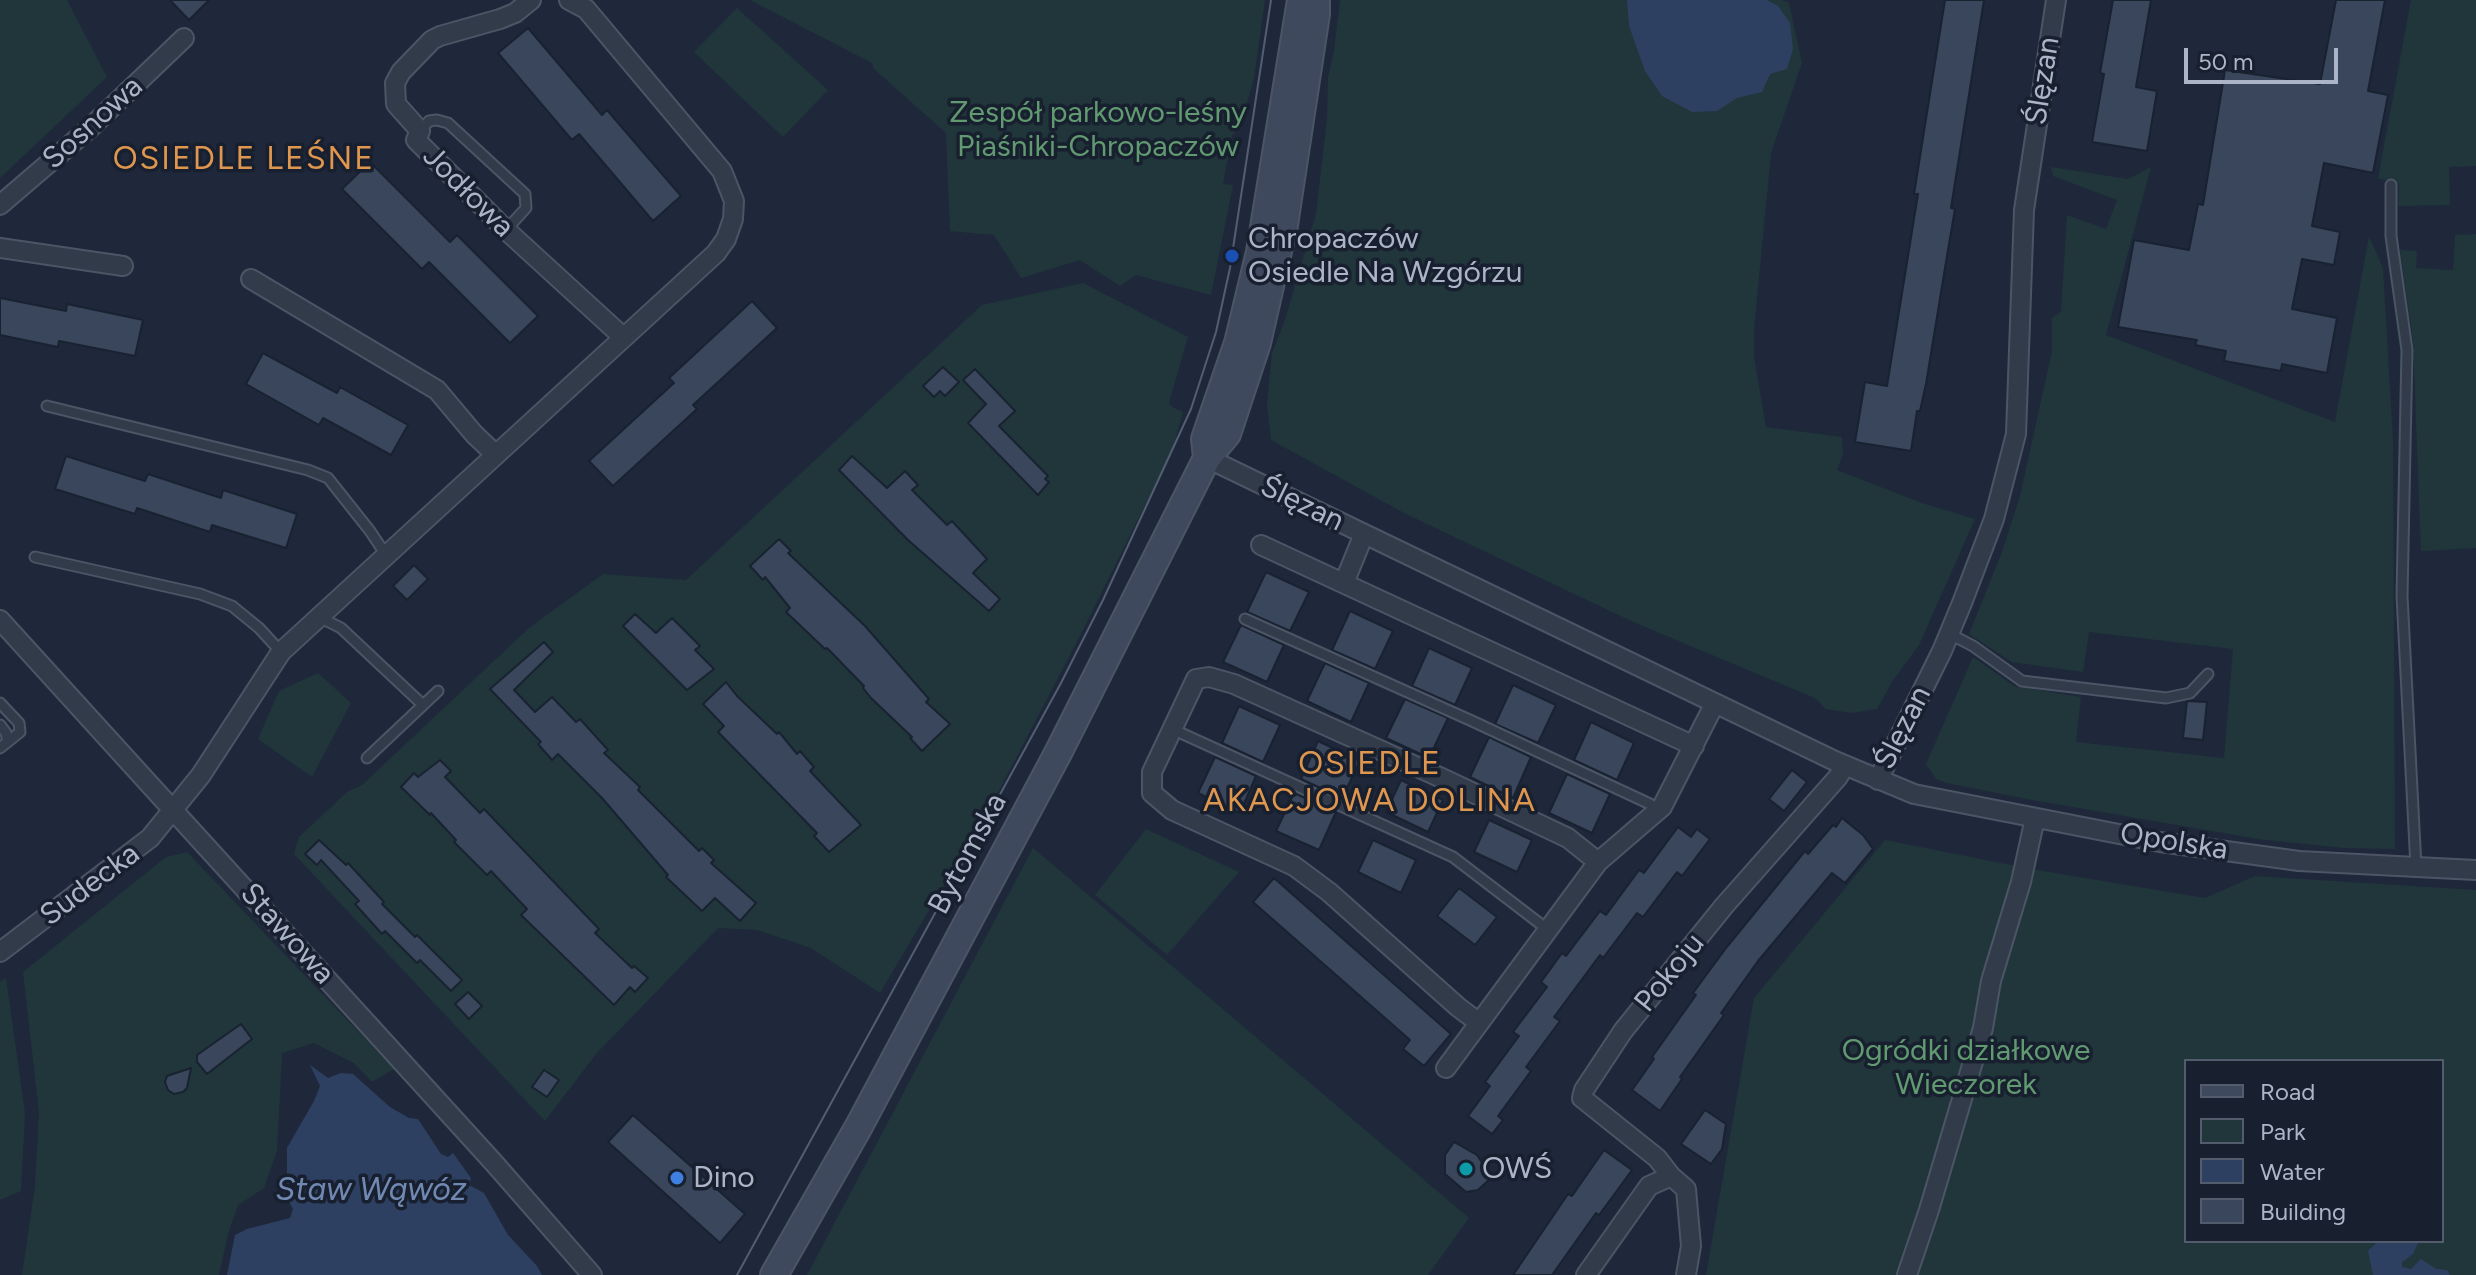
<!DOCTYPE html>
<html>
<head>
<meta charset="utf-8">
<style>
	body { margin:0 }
	#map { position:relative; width:2476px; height:1275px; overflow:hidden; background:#1e283a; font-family:Figtree,sans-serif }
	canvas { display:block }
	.legend { position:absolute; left:2184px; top:1059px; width:260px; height:184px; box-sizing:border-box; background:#18202f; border:2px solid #535c6c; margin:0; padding:10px 14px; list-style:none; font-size:24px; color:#acb5c7 }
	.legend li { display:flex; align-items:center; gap:16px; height:40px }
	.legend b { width:40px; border:2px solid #535c6c }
	.scale { position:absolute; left:2184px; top:48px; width:154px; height:36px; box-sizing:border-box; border:4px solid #acb5c7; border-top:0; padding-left:10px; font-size:24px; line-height:28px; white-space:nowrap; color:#acb5c7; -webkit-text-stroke:6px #18202f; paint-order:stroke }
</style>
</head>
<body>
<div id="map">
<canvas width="2476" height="1275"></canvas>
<ul class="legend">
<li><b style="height:10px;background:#3f495e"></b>Road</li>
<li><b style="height:22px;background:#20363b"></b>Park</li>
<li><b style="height:22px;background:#2e4061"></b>Water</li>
<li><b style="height:22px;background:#39465b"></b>Building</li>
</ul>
<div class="scale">50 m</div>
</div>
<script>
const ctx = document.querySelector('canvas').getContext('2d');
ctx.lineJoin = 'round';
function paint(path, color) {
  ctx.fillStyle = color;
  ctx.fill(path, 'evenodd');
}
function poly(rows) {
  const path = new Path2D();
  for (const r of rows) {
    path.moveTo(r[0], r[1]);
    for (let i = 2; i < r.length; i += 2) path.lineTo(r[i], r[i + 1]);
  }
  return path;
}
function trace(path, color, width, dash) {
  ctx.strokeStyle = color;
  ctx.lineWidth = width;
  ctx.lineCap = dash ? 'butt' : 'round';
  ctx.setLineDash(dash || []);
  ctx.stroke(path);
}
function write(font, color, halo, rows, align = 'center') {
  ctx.font = font + ' Figtree,sans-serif';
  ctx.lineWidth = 7;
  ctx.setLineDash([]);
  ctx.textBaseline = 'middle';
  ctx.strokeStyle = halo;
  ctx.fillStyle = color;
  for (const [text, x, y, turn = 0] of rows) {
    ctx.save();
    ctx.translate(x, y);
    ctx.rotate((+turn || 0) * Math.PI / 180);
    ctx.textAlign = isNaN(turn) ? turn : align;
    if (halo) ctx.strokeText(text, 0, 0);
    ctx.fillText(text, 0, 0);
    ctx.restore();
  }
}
paint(poly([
	[0,0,67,0,107,77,0,178],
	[750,0,1265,0,1254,79,1240,126,1232,136,1223,184,1233,185,1211,295,1136,275,1120,286,1080,260,1021,278,994,235,950,231,946,133,874,69,872,63],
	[1340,0,1782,0,1789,3,1802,63,1771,153,1754,329,1754,357,1766,427,1842,437,1843,454,1837,470,1922,503,1975,519,1919,645,1892,682,1877,709,1852,713,1826,709,1815,698,1631,621,1406,514,1271,440,1267,404,1272,353,1285,320,1316,214,1327,119,1328,77,1334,51],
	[2411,0,2476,0,2476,166,2449,167,2450,205,2398,206,2399,184,2378,178],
	[737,8,828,90,783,137,694,52],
	[2051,167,2128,179,2151,167,2106,335,2335,422,2369,236,2383,268,2393,441,2395,849,2343,848,2258,839,2032,800,1947,783,1936,779,1926,764,1973,657,2014,686,2081,697,2076,742,2224,758,2233,649,2089,632,2083,672,2012,662,1969,634,2002,552,2020,496,2052,351,2052,318,2061,312,2067,215,2106,229,2117,200,2053,176],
	[2476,234,2476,548,2421,551,2413,341,2400,250,2417,251,2416,268,2453,270,2455,235],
	[1083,283,1188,337,1169,403,1172,407,1183,412,1172,451,1080,636,992,804,880,993,811,948,757,930,718,928,596,1054,545,1121,294,854,299,837,347,792,362,785,529,628,603,574,686,580,982,305],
	[318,673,351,703,312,777,258,739,279,691],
	[1146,829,1239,872,1167,955,1095,895],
	[1885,840,2025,868,2205,898,2255,876,2476,890,2476,1275,1706,1275,1754,998],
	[2186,1061,2442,1061,2442,1241,2186,1241],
	[1033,848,1469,1218,1428,1275,807,1275],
	[187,852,394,1069,372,1082,354,1063,314,1043,282,1053,277,1151,264,1188,238,1205,228,1234,219,1275,22,1275,35,1186,39,1113,23,972,166,857],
	[6,978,25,1113,21,1191,0,1200,0,982]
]), '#20363b');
paint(poly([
	[1627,0,1767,0,1778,6,1790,23,1793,49,1787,69,1770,74,1762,92,1737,98,1717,111,1692,112,1662,96,1645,71,1629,26],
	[310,1065,328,1078,341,1073,353,1074,390,1107,409,1118,418,1119,441,1154,448,1157,453,1153,471,1178,469,1185,484,1193,508,1235,537,1266,542,1275,227,1275,235,1235,247,1229,290,1218,293,1209,287,1198,287,1148,314,1101,320,1086],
	[2378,1241,2419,1241,2413,1254,2402,1262,2402,1267,2411,1269,2421,1259,2436,1269,2447,1270,2450,1275,2373,1275,2368,1251]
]), '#2e4061');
const building = poly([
	[170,0,209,0,189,20,170,0],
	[1945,0,1984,0,1951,208,1955,209,1946,262,1926,384,1920,411,1917,411,1911,451,1855,442,1865,382,1887,386,1918,194,1914,194,1945,0],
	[2113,0,2151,0,2136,87,2157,91,2147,151,2092,142,2104,74,2100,73,2113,0],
	[2336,0,2385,0,2368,91,2388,95,2373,173,2324,163,2312,226,2340,232,2334,265,2302,259,2292,309,2337,318,2327,373,2282,364,2281,371,2224,361,2226,351,2195,345,2197,340,2118,327,2134,240,2189,250,2198,204,2203,205,2225,70,2320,84,2336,0],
	[528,28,602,115,607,110,681,196,653,221,579,134,572,140,498,53,528,28],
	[370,162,450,242,457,235,538,316,510,343,429,262,422,269,342,189,370,162],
	[0,298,66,311,67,304,143,320,135,356,59,341,58,347,0,335,0,298],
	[752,301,777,328,693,405,697,409,613,486,589,461,674,383,669,378,752,301],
	[263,353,337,393,340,387,408,425,391,455,323,418,319,425,246,384,263,353],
	[943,367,959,382,945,396,940,391,934,397,923,386,943,367],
	[975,369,1015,411,999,426,1048,476,1045,479,1049,482,1038,495,968,423,986,404,963,380,975,369],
	[66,456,145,481,148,474,221,498,223,490,297,514,286,548,212,525,210,532,137,508,135,514,55,489,66,456],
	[852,456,887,488,905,471,918,485,912,490,947,525,952,521,987,559,973,573,1000,599,989,611,908,540,839,470,852,456],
	[779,539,791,551,788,553,865,626,929,699,926,702,950,724,922,751,910,738,912,737,871,698,863,688,864,686,827,648,825,649,786,612,790,608,765,577,763,580,750,566,779,539],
	[414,565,428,579,407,600,393,586,414,565],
	[1266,572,1309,592,1290,631,1247,612,1266,572],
	[1350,611,1393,631,1375,669,1332,650,1350,611],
	[635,614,656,633,672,618,700,646,695,650,714,669,687,690,623,626,635,614],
	[1241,625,1284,645,1267,682,1223,662,1241,625],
	[544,642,553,652,514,690,535,712,552,697,576,722,580,719,608,750,604,753,640,787,638,790,699,851,702,848,714,860,711,863,756,903,740,921,715,898,702,911,666,877,668,875,602,798,558,754,552,760,538,744,541,742,490,689,544,642],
	[1429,648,1472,668,1455,705,1412,686,1429,648],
	[1325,663,1369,683,1351,722,1307,701,1325,663],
	[726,682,737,696,777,734,779,732,797,754,800,751,814,767,810,771,861,825,829,852,814,836,817,833,718,732,724,726,703,704,726,682],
	[1513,685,1556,705,1538,743,1495,724,1513,685],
	[1405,699,1448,718,1429,758,1386,738,1405,699],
	[2187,701,2207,702,2203,740,2183,738,2187,701],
	[1239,706,1280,725,1263,762,1222,743,1239,706],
	[1591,722,1634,743,1617,780,1574,760,1591,722],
	[1489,737,1531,757,1513,798,1470,777,1489,737],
	[1318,741,1360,761,1342,798,1301,779,1318,741],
	[1215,757,1256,776,1240,813,1198,793,1215,757],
	[440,760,451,771,445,777,480,813,484,809,599,929,595,933,632,968,634,966,648,978,635,992,630,987,614,1005,521,915,527,909,491,871,487,875,454,842,456,840,431,813,430,815,401,787,414,773,418,777,440,760],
	[1792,770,1807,782,1784,811,1769,799,1792,770],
	[1567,774,1610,794,1592,833,1549,813,1567,774],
	[1401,780,1443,800,1428,832,1386,812,1401,780],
	[1294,793,1336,812,1319,850,1276,831,1294,793],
	[1842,818,1863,835,1873,849,1845,883,1832,873,1758,961,1721,1013,1724,1015,1680,1077,1682,1079,1660,1111,1632,1090,1654,1059,1652,1057,1696,995,1693,993,1726,948,1805,851,1808,854,1833,825,1836,827,1842,818],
	[1489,820,1532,840,1517,872,1474,852,1489,820],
	[1678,827,1691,837,1697,829,1710,839,1682,876,1677,872,1643,917,1637,913,1603,958,1600,955,1554,1017,1560,1021,1526,1067,1531,1071,1498,1116,1503,1120,1492,1134,1468,1116,1490,1086,1485,1082,1519,1036,1513,1032,1547,987,1541,982,1562,953,1566,956,1600,911,1606,915,1639,870,1644,873,1678,827],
	[319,840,346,865,348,863,384,902,382,904,415,937,417,935,462,980,451,991,420,960,417,963,385,931,382,934,355,904,359,901,321,860,317,865,305,854,319,840],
	[1373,840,1416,860,1401,893,1358,872,1373,840],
	[1274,878,1451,1034,1424,1066,1403,1049,1410,1040,1253,902,1274,878],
	[1459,888,1497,917,1475,945,1437,916,1459,888],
	[468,992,482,1006,469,1019,455,1004,468,992],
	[241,1024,252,1039,207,1074,197,1062,197,1055,241,1024],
	[191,1068,187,1088,183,1092,174,1094,168,1090,165,1082,167,1076,191,1068],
	[544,1070,559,1080,547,1097,532,1087,544,1070],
	[1705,1110,1726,1124,1722,1149,1711,1164,1681,1144,1705,1110],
	[633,1115,745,1214,720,1243,608,1142,633,1115],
	[1454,1142,1477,1155,1492,1177,1478,1190,1466,1192,1445,1174,1445,1155,1454,1142],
	[1604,1150,1632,1170,1616,1192,1599,1215,1596,1213,1552,1275,1513,1275,1568,1194,1572,1196,1604,1150]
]);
paint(building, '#39465b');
trace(building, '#192231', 2);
const service = poly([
	[420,131,429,121,437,120,448,123,525,194,526,208,506,230],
	[2391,185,2391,236,2407,350,2402,596,2416,867],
	[47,406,308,470,328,478,370,531,386,555],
	[35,557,200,594,232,606,259,628,281,652],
	[319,617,341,628,423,705],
	[1245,619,1472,721,1650,804,1658,810],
	[1950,634,1973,646,2022,681,2166,698,2190,693,2208,674],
	[0,703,19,723,20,732,0,748],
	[0,725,6,733,8,742],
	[1172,729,1453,857,1547,929],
	[367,758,438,691]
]);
const minor = poly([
	[531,0,515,13,500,19,440,36,432,40,401,72,395,83,396,104,420,131,416,140,506,230,623,337],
	[0,205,91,127,184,38],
	[0,248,123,266],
	[251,279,437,390,474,434,496,455],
	[1207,458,1835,761,1914,794,2160,842,2299,861,2476,870],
	[1261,545,1694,746],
	[1344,583,1364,534],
	[0,620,494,1163,592,1275],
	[1878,780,1942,651,1962,603,1994,519,2016,434,2024,210,2056,0],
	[0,952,150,838,201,775,281,652,716,253,726,239,733,219,734,201,722,171,586,9,569,0],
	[1478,1022,1458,1007,1329,892,1294,866,1172,810,1152,793,1152,772,1196,679,1209,677,1234,684,1446,780,1568,838,1598,862],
	[1446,1068,1598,862,1662,807,1715,703],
	[1586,1275,1649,1186,1671,1176],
	[1686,1275,1691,1246,1686,1189,1671,1176,1657,1158,1582,1098,1584,1090,1623,1031,1724,906,1838,777,1845,765],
	[1907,1275,1929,1210,1983,1028,1991,981,2021,882,2035,818]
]);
const secondary = poly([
	[1207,458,1205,439,1238,343,1260,252,1301,0],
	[774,1275,858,1128,1058,753,1207,458,1227,434,1257,343,1284,225,1316,14,1316,0]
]);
trace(service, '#4c5565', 13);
trace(minor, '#4c5565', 22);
trace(secondary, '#4c5565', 30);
trace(service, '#323b4a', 9);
trace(minor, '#323b4a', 18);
trace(secondary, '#3f495e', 26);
trace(poly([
	[737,1275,1061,683,1103,600,1191,409,1216,332,1230,268,1271,0]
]), '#535e72', 2);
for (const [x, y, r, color] of [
	[1232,256,8,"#1a4fb4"],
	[1466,1169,8,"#0f9aa8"],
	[677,1178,8,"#3f7fe0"]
]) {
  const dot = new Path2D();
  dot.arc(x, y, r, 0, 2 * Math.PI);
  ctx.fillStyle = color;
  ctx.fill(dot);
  trace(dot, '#18202f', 3);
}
write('30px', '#acb5c7', '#18202f', [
	["Ślęzan",2043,81,-81],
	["Sosnowa",93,123,-42],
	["Jodłowa",468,192,45],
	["Ślęzan",1302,504,26],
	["Ślęzan",1903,728,-63],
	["Opolska",2174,842,9],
	["Bytomska",968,854,-62],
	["Sudecka",90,885,-37],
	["Stawowa",287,934,48],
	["Pokoju",1670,973,-51]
]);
write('30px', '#619a71', '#18202f', [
	["Zespół parkowo-leśny",1098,113],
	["Piaśniki-Chropaczów",1098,147],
	["Ogródki działkowe",1966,1051],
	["Wieczorek",1966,1085]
]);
write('30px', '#acb5c7', '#18202f', [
	["Chropaczów",1248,239],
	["Osiedle Na Wzgórzu",1248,273],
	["OWŚ",1482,1169],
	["Dino",693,1178]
], 'left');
ctx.letterSpacing = '2px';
write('32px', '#df964f', '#18202f', [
	["OSIEDLE LEŚNE",244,160],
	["OSIEDLE",1370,765],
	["AKACJOWA DOLINA",1370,802]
]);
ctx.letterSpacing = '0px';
write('italic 32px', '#7189b2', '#18202f', [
	["Staw Wąwóz",371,1191]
]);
</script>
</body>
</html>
